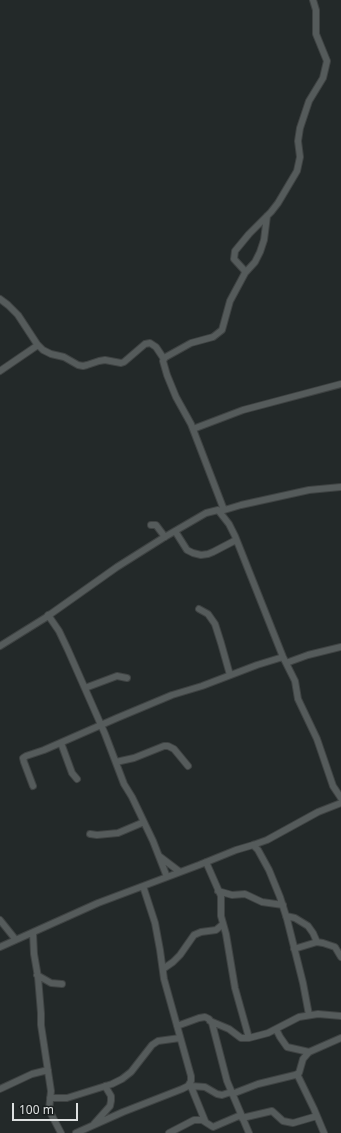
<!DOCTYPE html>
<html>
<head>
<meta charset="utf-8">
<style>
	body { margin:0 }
	#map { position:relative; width:341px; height:1133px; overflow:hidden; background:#232929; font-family:"Noto Sans",sans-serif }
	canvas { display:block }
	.scale { position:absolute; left:12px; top:1103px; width:66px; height:18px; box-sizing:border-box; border:2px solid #dde0e0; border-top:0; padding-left:5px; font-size:12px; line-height:14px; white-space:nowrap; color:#dde0e0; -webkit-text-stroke:3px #1a1f1f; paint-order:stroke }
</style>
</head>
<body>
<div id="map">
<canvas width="341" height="1133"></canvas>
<div class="scale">100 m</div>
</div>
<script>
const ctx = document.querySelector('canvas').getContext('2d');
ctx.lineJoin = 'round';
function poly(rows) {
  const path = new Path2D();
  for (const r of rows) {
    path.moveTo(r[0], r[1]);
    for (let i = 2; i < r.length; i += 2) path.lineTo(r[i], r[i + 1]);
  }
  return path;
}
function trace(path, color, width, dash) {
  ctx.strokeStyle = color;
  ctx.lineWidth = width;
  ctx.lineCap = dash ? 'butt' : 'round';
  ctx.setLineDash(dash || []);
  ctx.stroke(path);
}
const minor = poly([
	[245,273,255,262,260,252,264,240,267,216],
	[0,299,8,305,18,315,37,344,43,350,51,354,64,357,78,365,83,366,87,365,99,361,105,360,121,363,124,362,145,344,150,343,156,347,164,359],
	[0,371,38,345],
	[193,429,243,410,341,384],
	[224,510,191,424,176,397,167,375,163,361,164,358,191,343,213,337,222,330,230,301,245,273,244,270,234,259,235,251,249,234,271,212,278,203,297,171,300,157,298,141,300,128,309,101,323,78,327,61,316,34,316,10,313,0],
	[221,511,241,505,309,490,341,487],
	[151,525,156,525,165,537],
	[175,531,187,550,193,553,201,555,208,554,213,552,236,540],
	[199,609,208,614,215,624,221,643,230,675],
	[48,615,59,631,68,650,105,734,124,784,132,797,153,841,167,877],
	[0,646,45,618,117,567,163,538,206,513,218,510,229,524,235,536,283,657,295,681,298,699,317,739,333,786,341,798],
	[286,663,308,655,341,647],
	[85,688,117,676,127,678],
	[61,743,72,773,77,779],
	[116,762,134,758,164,746,168,746,174,749,188,766],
	[33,786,24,762,23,758,26,756,44,750,117,718,172,695,202,686,257,665,283,657],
	[90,834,97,835,118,833,144,822],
	[253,845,258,850,269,870,280,897,287,919,303,983,309,1015],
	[159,856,180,872],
	[206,862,221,896,221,916,226,934,235,988,249,1038],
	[218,891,232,895,245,894,262,902,283,905],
	[286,916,295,918,308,926,313,933,317,942],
	[0,920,16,940],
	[33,933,34,954,38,977,41,1013,41,1025,51,1091,49,1110,61,1133],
	[0,947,98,903,199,865,236,850,253,845,267,840,318,812,341,803],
	[294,949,317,942,323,943,335,947,341,957],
	[163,969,173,962,180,955,194,935,201,932,216,930,223,924],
	[37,975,51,983,62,984],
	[210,1021,229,1029,241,1038,249,1038,268,1033,299,1017,318,1014,341,1016],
	[177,1026,199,1018,205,1017,209,1019,212,1023,227,1081,249,1133],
	[276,1029,280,1037,287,1047,309,1052],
	[297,1074,314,1109,324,1133],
	[190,1084,205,1121],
	[191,1086,205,1087,217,1094,222,1095,231,1092],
	[0,1089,32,1074,48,1070],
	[232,1094,258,1084,295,1075,299,1073,303,1059,309,1052,341,1038],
	[50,1098,67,1098,112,1084,122,1079,131,1072,152,1045,158,1041,180,1038],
	[242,1118,272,1111,283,1121,293,1123,317,1116],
	[94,1124,110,1106,111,1101,111,1096,105,1086],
	[76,1133,123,1112,182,1089,188,1086,191,1081,191,1076,164,979,160,950,155,923,143,886],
	[169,1133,194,1120,202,1120,213,1127,241,1115]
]);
trace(minor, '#3f4343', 8);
trace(minor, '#555b5b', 6);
</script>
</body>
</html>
